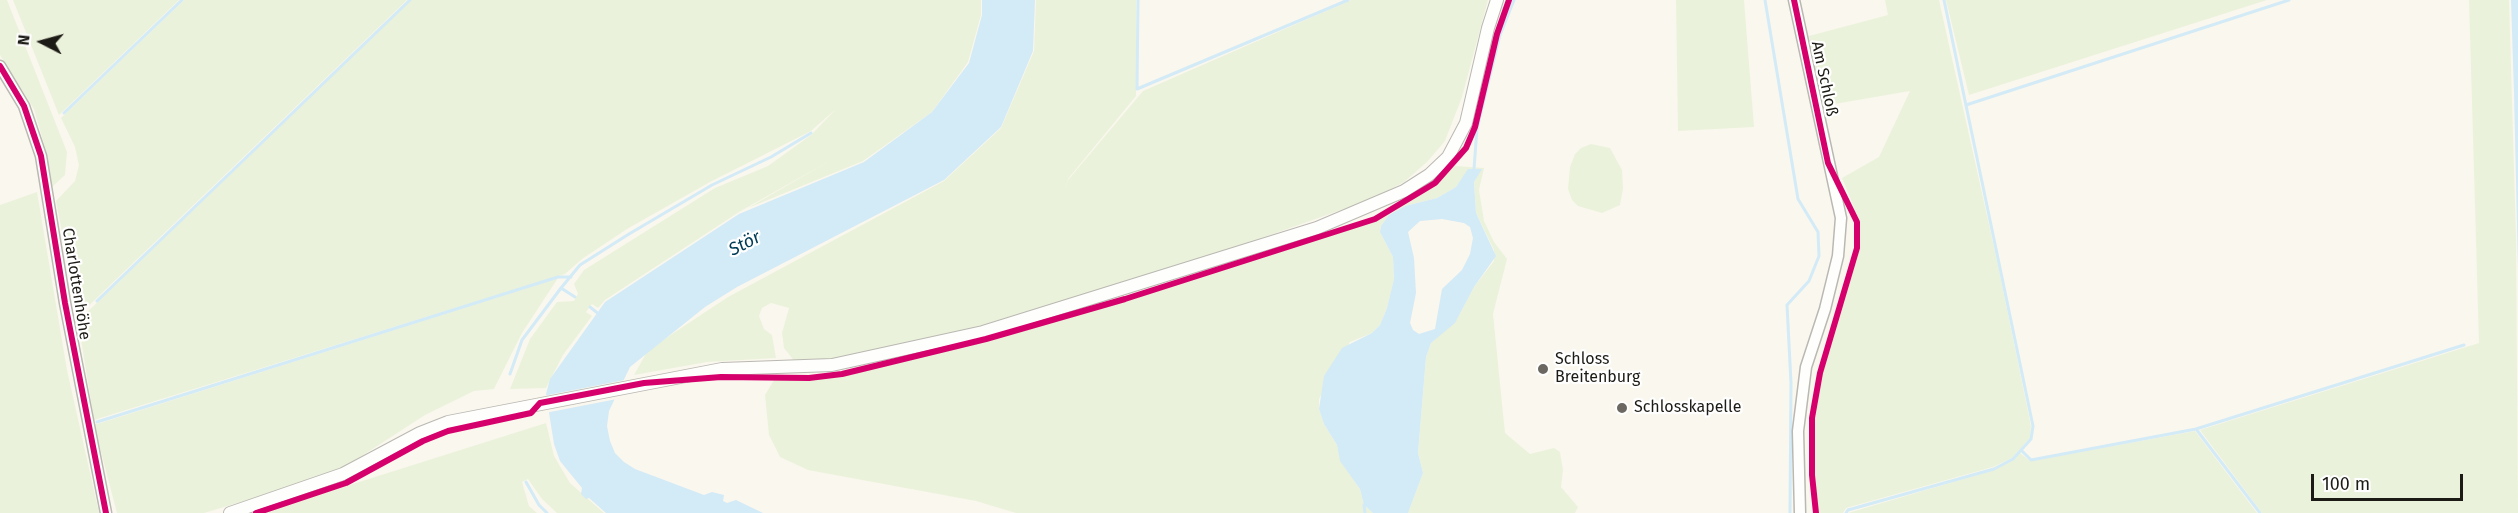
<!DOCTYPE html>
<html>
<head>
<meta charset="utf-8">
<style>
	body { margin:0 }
	#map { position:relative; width:2518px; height:513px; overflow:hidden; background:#faf7ee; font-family:"Fira Sans",sans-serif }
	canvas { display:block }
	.north { position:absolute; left:12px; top:12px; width:60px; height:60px; -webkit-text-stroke:4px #fff; paint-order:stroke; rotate:276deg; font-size:16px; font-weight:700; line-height:24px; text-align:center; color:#1d1b15 }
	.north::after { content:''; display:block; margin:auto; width:21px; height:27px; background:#1d1b15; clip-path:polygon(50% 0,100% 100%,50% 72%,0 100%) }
	.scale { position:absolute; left:2311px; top:474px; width:152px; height:27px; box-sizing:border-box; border:3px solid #1d1b15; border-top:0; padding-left:8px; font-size:18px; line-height:21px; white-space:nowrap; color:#1d1b15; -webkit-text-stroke:4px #fff; paint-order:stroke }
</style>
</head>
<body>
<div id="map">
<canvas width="2518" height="513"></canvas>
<div class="north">N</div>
<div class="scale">100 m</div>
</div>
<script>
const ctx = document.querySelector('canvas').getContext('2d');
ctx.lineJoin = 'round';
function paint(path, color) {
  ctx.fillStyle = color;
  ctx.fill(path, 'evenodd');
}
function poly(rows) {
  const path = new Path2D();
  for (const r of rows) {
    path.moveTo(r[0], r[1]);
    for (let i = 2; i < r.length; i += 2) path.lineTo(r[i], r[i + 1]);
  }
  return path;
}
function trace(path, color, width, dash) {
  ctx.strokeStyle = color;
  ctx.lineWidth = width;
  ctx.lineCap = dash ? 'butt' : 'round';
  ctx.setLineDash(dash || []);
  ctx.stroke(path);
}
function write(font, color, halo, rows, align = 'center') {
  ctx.font = font + ' "Fira Sans",sans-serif';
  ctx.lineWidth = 4.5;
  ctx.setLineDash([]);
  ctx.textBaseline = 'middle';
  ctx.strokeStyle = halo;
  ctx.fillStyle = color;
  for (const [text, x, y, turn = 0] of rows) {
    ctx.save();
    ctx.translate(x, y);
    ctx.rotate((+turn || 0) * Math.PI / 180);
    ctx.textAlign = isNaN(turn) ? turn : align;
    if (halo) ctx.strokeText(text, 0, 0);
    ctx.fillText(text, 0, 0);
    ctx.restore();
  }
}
paint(poly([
	[0,0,7,0,67,152,65,175,52,187,46,151,34,109,0,55],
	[13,0,179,0,59,115],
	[184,0,407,0,78,316,56,201,75,181,79,165,75,147,61,118],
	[411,0,981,0,981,15,968,62,932,112,863,161,748,208,833,159,739,212,605,300,598,308,592,304,586,312,592,316,563,355,546,388,510,389,530,339,557,302,574,301,578,294,574,284,584,270,715,188,768,166,811,135,836,109,811,131,710,182,627,229,582,259,565,274,94,420,78,321],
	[1036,0,1136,0,1136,96,1068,179,1065,190,1068,180,1143,91,1351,0,1488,0,1462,97,1445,141,1427,162,1404,182,1372,199,1126,286,982,329,839,362,795,362,784,348,782,333,789,308,771,303,762,308,759,316,764,329,772,335,776,358,707,362,634,375,648,350,728,297,944,181,1001,128,1034,51],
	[1676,0,1744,0,1754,127,1678,131],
	[1885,0,1939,0,1998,265,2031,426,2030,438,2012,458,1993,467,1846,508,1843,513,1819,513,1814,475,1815,419,1822,375,1859,248,1860,222,1842,178,1879,157,1910,91,1823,106,1809,36,1888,15],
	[1946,0,2267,0,1969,95],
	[2469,0,2509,0,2516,237,2518,513,2262,513,2200,430,2479,343],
	[1591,144,1610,148,1622,170,1623,189,1620,205,1602,213,1578,206,1572,200,1568,189,1570,167,1575,154,1581,148],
	[1455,166,1484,168,1479,190,1484,221,1494,242,1507,259,1493,314,1505,433,1530,454,1554,448,1560,452,1563,470,1561,487,1578,507,1575,513,1408,513,1423,473,1418,453,1426,357,1431,343,1457,319,1474,287,1494,261,1494,250,1476,213,1474,182,1481,169,1465,175,1456,187,1437,198,1405,206,1389,215,1381,226,1380,232,1393,257,1394,280,1387,308,1380,325,1372,333,1350,342,1319,399,1319,409,1324,424,1337,445,1341,461,1360,489,1364,505,1373,513,1016,513,976,501,808,470,780,457,769,435,765,395,774,380,814,380,843,375,991,339,1267,256,1376,219,1436,183],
	[37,192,67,370,99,513,0,513,0,205],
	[558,278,522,333,494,389,474,391,425,415,334,474,204,513,117,513,94,425],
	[546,423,554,456,570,483,604,513,557,513,542,499,528,479,522,482,529,506,537,513,261,513],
	[2195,431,2257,513,1848,513,1994,470,2013,460,2020,453,2030,461]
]), '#ebf2db');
paint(poly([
	[982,0,1035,0,1033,51,1001,127,944,180,737,287,705,307,630,367,609,411,607,426,610,441,615,453,624,462,635,469,704,495,712,492,724,495,723,501,727,503,736,500,763,513,606,513,589,498,586,499,581,494,582,488,560,461,554,444,546,394,550,379,605,302,739,214,864,162,932,112,969,63,982,15],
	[2511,0,2518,0,2518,269,2514,92],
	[1468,169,1482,169,1474,182,1476,213,1496,256,1474,287,1455,323,1431,343,1426,357,1418,453,1423,473,1408,513,1373,513,1364,505,1360,489,1340,461,1337,445,1324,424,1319,409,1324,376,1342,348,1372,333,1380,325,1387,308,1394,279,1393,257,1380,232,1381,226,1389,215,1405,206,1437,198,1456,187],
	[1442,219,1464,223,1470,227,1473,238,1470,254,1462,270,1442,289,1435,329,1419,334,1413,330,1410,323,1416,293,1414,258,1408,232,1420,221]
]), '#d3eaf7');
paint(poly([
	[625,380,617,399,545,413,543,396]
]), '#faf7ee');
trace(poly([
	[1138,0,1137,89,1348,0],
	[1765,0,1798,199,1818,232,1819,256,1809,281,1787,305,1791,383,1790,513],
	[1966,105,2289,0],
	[64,113,182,0],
	[1474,169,1477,128,1500,35,1514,0],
	[561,288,580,265,629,234,712,185,771,157,811,133],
	[97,301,410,0],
	[590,307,600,315],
	[510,374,522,340,561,288,575,297],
	[97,422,558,277,571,277],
	[2196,429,2260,513],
	[2021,450,2031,460,2196,429,2464,345],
	[526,482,539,505,547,513],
	[1364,505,1365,513],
	[1846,513,1848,510,1994,469,2013,459,2031,439,2033,426,1944,0]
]), '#d3eaf7', 3);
const tertiary = poly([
	[1794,0,1841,218,1838,256,1825,309,1806,367,1798,431,1800,513],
	[0,66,24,106,41,156,65,303,106,513]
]);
const secondary = poly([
	[230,513,343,474,420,433,448,422,722,369,832,365,983,332,1317,228,1404,191,1429,175,1448,157,1466,123,1488,28,1497,0]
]);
trace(tertiary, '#bab8b2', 13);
trace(secondary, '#bab8b2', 14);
trace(tertiary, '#fefefc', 10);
trace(secondary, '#fefefc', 12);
trace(poly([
	[1794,0,1828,163,1857,222,1857,248,1820,373,1812,418,1812,475,1816,513],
	[0,66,24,106,41,156,65,303,106,513],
	[256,513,346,483,423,441,448,431,531,413,540,403,644,383,721,377,809,378,842,374,986,339,1125,299,1375,219,1435,183,1466,148,1475,127,1497,34,1509,0]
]), '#d6006c', 6);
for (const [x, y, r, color] of [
	[1543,369,6,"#6a6861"],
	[1622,408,6,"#6a6861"]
]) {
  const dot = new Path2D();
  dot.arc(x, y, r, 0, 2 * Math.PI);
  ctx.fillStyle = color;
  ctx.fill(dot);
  trace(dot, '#fff', 2);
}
write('16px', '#1d1b15', '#fff', [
	["Am Schloß",1824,79,78],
	["Charlottenhöhe",76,284,81]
]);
write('16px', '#1d1b15', '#fff', [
	["Schloss",1555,360],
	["Breitenburg",1555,378],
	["Schlosskapelle",1634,408]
], 'left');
write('italic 18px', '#013c57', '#fff', [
	["Stör",745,244,-27]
]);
</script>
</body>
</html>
